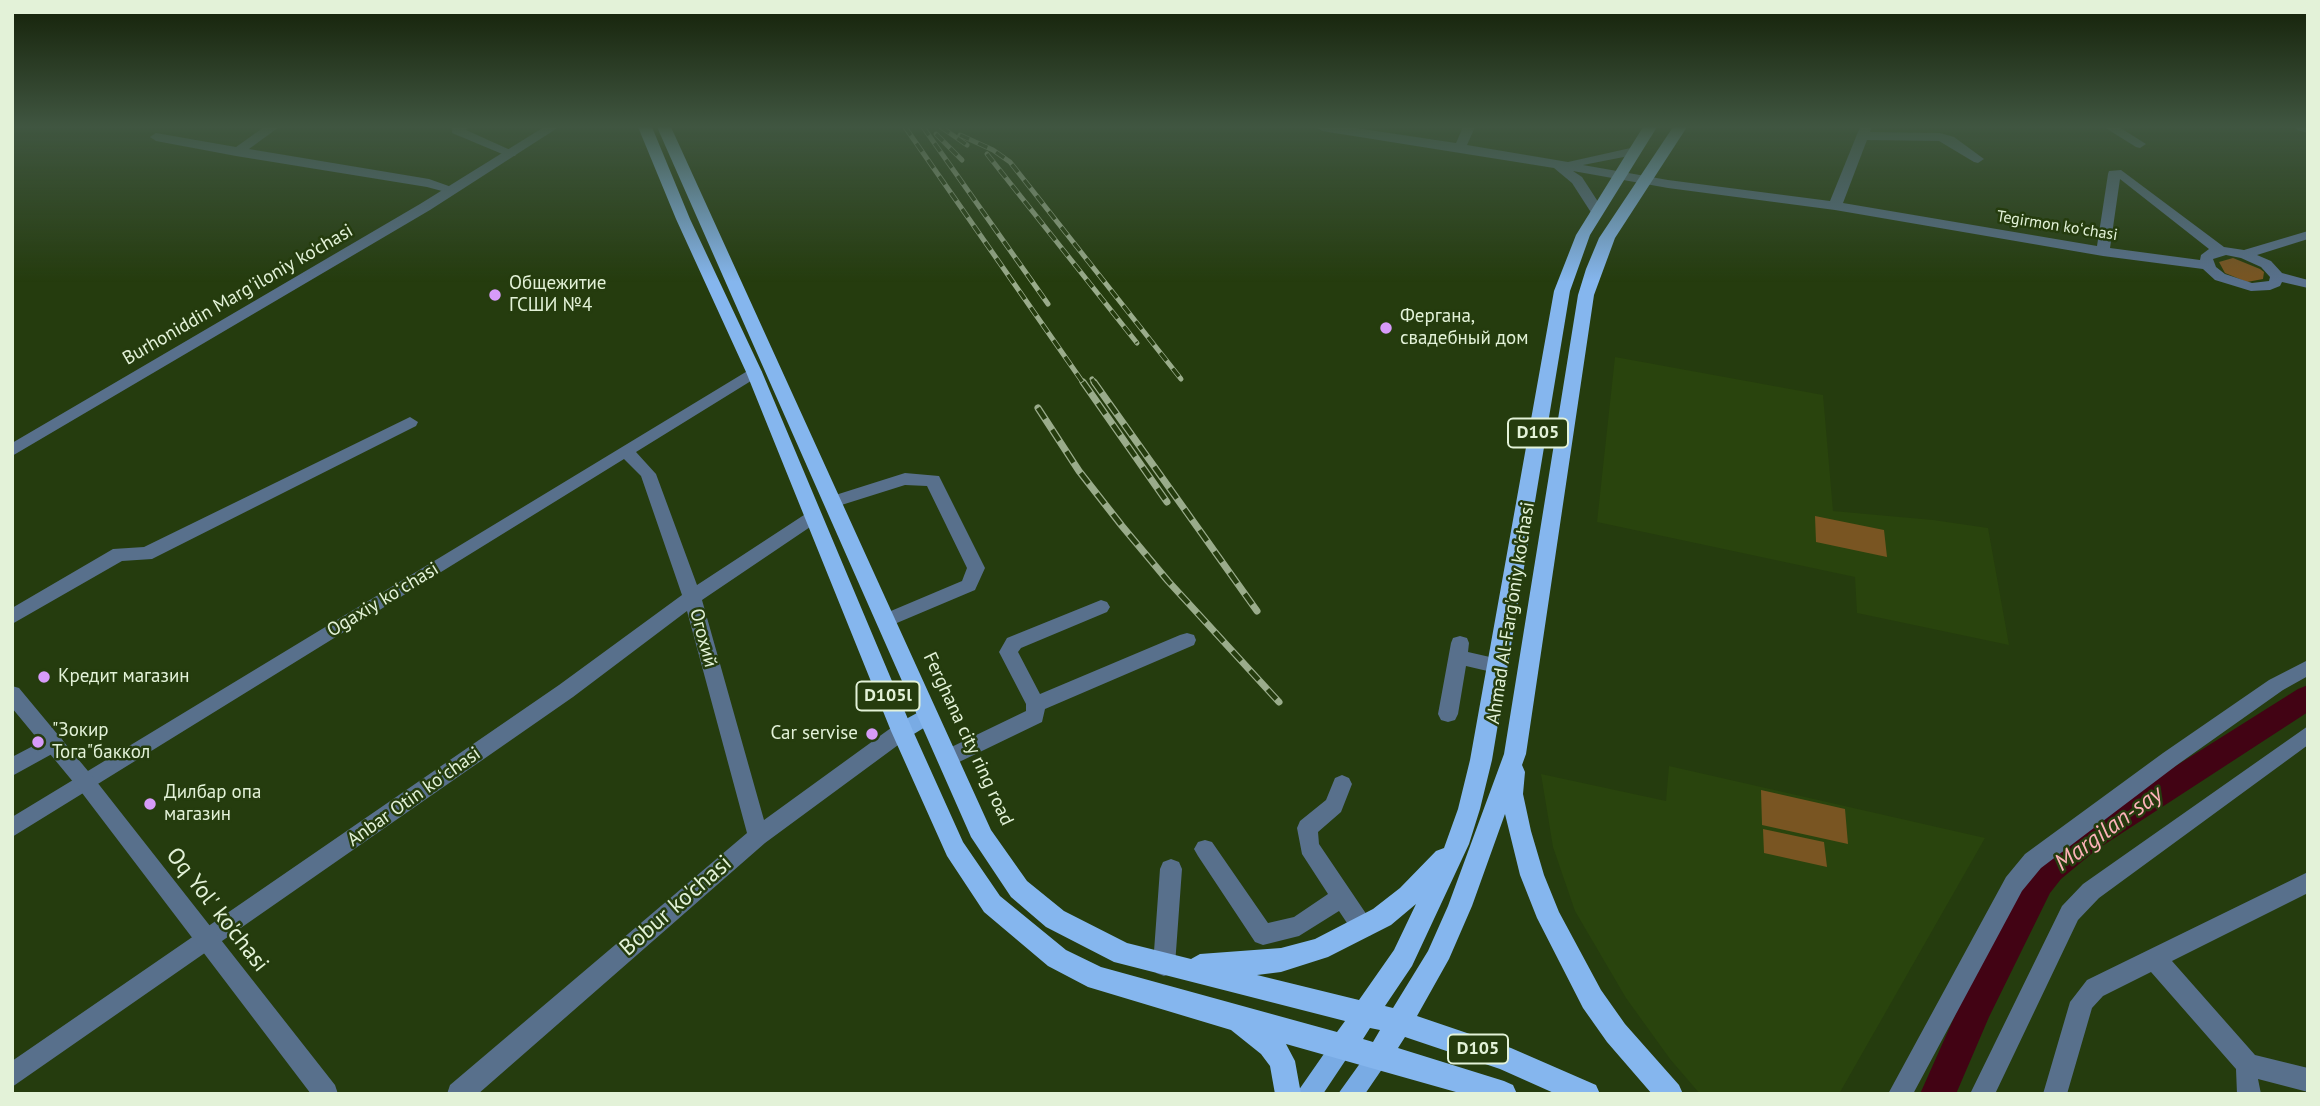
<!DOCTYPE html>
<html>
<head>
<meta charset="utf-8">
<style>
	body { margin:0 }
	#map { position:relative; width:2320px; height:1106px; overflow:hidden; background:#253c0e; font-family:"PT Sans",sans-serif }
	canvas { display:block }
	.frame { position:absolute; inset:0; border:14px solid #e3f2d8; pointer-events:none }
</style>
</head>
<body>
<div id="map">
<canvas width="2320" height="1106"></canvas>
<div class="frame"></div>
</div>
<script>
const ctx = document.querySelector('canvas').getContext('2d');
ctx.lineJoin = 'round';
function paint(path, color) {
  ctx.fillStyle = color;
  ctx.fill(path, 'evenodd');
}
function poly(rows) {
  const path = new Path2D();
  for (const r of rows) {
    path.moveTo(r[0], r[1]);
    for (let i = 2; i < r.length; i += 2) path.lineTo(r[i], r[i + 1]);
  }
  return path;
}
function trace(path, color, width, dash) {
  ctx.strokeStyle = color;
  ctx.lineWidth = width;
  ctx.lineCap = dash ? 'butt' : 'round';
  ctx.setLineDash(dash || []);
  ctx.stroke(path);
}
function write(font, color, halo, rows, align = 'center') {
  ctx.font = font + ' "PT Sans",sans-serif';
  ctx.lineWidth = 5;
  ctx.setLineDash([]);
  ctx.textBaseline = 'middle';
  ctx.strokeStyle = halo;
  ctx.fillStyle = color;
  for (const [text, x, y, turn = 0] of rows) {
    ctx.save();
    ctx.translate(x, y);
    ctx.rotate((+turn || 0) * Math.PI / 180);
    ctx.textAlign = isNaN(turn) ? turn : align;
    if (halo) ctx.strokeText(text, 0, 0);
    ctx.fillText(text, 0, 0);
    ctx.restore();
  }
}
paint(poly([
	[1615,357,1823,395,1833,511,1933,520,1988,528,2009,645,1857,613,1855,577,1597,522],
	[1669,766,1985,838,1839,1094,1700,1094,1670,1059,1626,998,1575,911,1553,847,1541,774,1666,801]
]), '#29440d');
paint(poly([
	[2233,258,2260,269,2264,272,2263,279,2247,282,2225,273,2219,262],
	[1815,516,1884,530,1887,557,1816,542],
	[1761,790,1845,809,1848,844,1762,825],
	[1763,829,1824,842,1827,867,1764,853]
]), '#795522');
paint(poly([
	[2308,685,2308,712,2096,850,2061,879,2050,893,1989,1017,1956,1094,1920,1094,1965,993,2028,873,2039,859,2074,830,2298,689,2308,685]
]), '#420314');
paint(poly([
	[264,127,279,127,249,149,429,179,460,190,453,194,427,187,236,156,156,141,150,137,156,133,236,147,264,127],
	[452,127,468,127,466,130,517,153,515,156,507,156,452,133,452,127],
	[1316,127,1349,127,1456,143,1463,127,1475,127,1467,145,1568,162,1635,147,1641,151,1639,154,1583,165,1668,180,1830,201,1860,127,1872,127,1870,132,1940,133,1954,137,1984,159,1978,163,1974,162,1939,141,1867,140,1843,203,2097,246,2108,174,2109,171,2121,170,2224,247,2244,250,2308,231,2308,239,2257,255,2271,261,2282,273,2308,280,2308,288,2282,282,2280,286,2270,290,2251,291,2215,280,2203,269,2103,256,1835,210,1668,188,1573,171,1582,177,1604,211,1597,215,1592,214,1572,183,1554,168,1322,131,1316,127],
	[2120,179,2209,249,2201,255,2200,260,2110,248,2120,179],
	[2226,255,2241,258,2261,267,2270,277,2269,281,2252,283,2225,274,2216,267,2213,259,2226,255],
	[2104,127,2119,127,2146,144,2140,148,2136,147,2104,127],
	[2295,127,2308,127,2308,133,2297,130,2295,127],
	[754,367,759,368,762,372,759,376,636,452,656,474,697,585,807,513,813,511,822,517,819,521,702,600,764,820,895,725,902,723,909,725,912,731,909,737,765,843,478,1094,447,1094,450,1085,747,833,687,611,573,697,12,1087,12,1061,559,685,682,595,641,476,624,459,12,837,12,817,754,367],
	[410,417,418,422,416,426,152,559,122,561,12,624,12,608,113,549,144,547,410,417],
	[905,473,939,476,985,568,975,590,885,628,879,626,876,621,879,616,962,581,967,568,927,486,905,485,832,508,824,502,826,498,905,473],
	[1101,600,1107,602,1110,607,1107,612,1021,648,1018,652,1040,694,1180,635,1187,633,1194,635,1196,640,1194,645,1045,709,1042,722,955,764,948,767,941,764,938,758,941,752,1026,711,1026,704,999,652,1007,638,1101,600],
	[1460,636,1467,638,1469,643,1468,652,1503,660,1505,665,1503,670,1496,673,1466,666,1458,714,1455,720,1448,722,1441,720,1438,714,1451,643,1453,638,1460,636],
	[2308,660,2308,676,2283,690,2177,765,2041,868,2022,891,1913,1094,1888,1094,2006,877,2025,854,2163,753,2269,680,2308,660],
	[2308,726,2308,745,2099,898,2078,920,1995,1094,1970,1094,2062,906,2083,884,2308,726],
	[54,735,61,737,64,743,61,749,12,776,12,757,54,735],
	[1342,775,1349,778,1352,784,1341,812,1318,832,1319,844,1371,921,1374,928,1371,935,1363,938,1355,935,1339,911,1299,936,1263,945,1255,942,1198,856,1194,849,1198,842,1205,840,1212,842,1268,923,1294,917,1328,894,1302,854,1297,828,1300,821,1326,800,1335,778,1342,775],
	[1171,859,1179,862,1182,869,1175,965,1172,973,1164,976,1156,973,1153,965,1160,869,1163,862,1171,859],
	[2308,872,2308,893,2172,961,2255,1055,2308,1068,2308,1092,2258,1079,2261,1094,2237,1094,2236,1069,2151,972,2103,996,2092,1008,2067,1094,2043,1094,2070,1002,2087,980,2308,872]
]), '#58708c');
paint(poly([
	[544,127,559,127,430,210,12,456,12,443,420,204,544,127],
	[12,686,19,688,93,777,335,1085,338,1094,311,1094,79,789,12,708,12,686]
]), '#58708c');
paint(poly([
	[928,707,935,709,938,715,935,721,909,737,902,739,895,737,892,731,895,725,928,707],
	[1343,1034,1351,1038,1355,1046,1323,1094,1296,1094,1335,1038,1343,1034],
	[1379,1044,1387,1048,1391,1056,1365,1094,1338,1094,1371,1048,1379,1044]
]), '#79abe4');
paint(poly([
	[638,127,652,127,690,219,762,372,913,731,963,842,1000,896,1066,950,1101,967,1337,1032,1345,1021,1114,962,1046,927,1011,897,971,837,657,127,671,127,991,830,1027,881,1064,911,1127,943,1191,959,1200,954,1281,948,1315,939,1373,909,1400,888,1436,851,1444,848,1458,809,1470,760,1554,291,1576,235,1643,127,1657,127,1590,235,1570,291,1492,760,1480,809,1469,844,1412,966,1385,1006,1393,1008,1428,951,1448,906,1504,754,1578,295,1586,269,1599,238,1673,127,1687,127,1615,238,1594,295,1526,754,1522,765,1525,772,1523,794,1531,831,1544,875,1559,912,1601,990,1625,1024,1679,1085,1683,1094,1652,1094,1607,1042,1583,1008,1537,918,1520,875,1505,814,1472,906,1449,959,1417,1016,1511,1048,1596,1085,1600,1094,1556,1094,1500,1069,1405,1037,1398,1048,1504,1081,1513,1085,1517,1094,1463,1094,1286,1044,1295,1061,1301,1094,1275,1094,1270,1066,1261,1054,1231,1030,1088,987,1048,966,984,912,947,856,891,731,746,372,676,219,638,127],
	[1416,904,1394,950,1359,1000,1257,975,1281,972,1328,957,1391,925,1416,904],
	[1370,1028,1380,1030,1373,1042,1363,1039,1370,1028]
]), '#85b6ee');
const railFar1 = poly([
	[905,127,1084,384],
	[923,127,1048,304],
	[941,127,967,145],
	[936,134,962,160],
	[960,135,993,150,1010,162,1181,379],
	[987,154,1137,343],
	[1092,379,1095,384]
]);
const rail = poly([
	[1083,382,1167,502],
	[1094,382,1257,611],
	[1038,408,1079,471,1122,526,1168,581,1279,702]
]);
trace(railFar1, '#9aac8b', 5);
trace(rail, '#9aac8b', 7);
trace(railFar1, '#253c0e', 3.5, [10]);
trace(rail, '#253c0e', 4.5, [13]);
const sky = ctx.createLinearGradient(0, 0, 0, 282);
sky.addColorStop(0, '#142108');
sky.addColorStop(0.45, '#405641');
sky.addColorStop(1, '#40564100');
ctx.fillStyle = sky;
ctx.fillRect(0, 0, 2320, 282);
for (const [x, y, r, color] of [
	[495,295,7,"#d79bf9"],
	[1386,328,7,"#d79bf9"],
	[44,677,7,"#d79bf9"],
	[872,734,7,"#d79bf9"],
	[38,742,7,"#d79bf9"],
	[150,804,7,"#d79bf9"]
]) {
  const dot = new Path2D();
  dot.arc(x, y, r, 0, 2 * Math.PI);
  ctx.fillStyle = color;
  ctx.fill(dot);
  trace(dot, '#253c0e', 2.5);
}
write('16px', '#e3f2d8', '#253c0e', [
	["Tegirmon koʻchasi",2057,226,9]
]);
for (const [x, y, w] of [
	[1538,433,60],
	[888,696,63],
	[1478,1049,60]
]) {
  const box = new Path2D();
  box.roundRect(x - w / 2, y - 14.5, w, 29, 5);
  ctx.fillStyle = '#253c0e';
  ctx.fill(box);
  trace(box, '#e3f2d8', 2);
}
write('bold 18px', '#e3f2d8', null, [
	["D105",1538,433],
	["D105l",888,696],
	["D105",1478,1049]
]);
write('19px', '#e3f2d8', '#253c0e', [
	["Общежитие",509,284],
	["ГСШИ №4",509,306],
	["Фергана,",1400,317],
	["свадебный дом",1400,339],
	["Кредит магазин",58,677],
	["\"Зокир",52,731],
	["Тога\"баккол",52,753],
	["Car servise",858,734,"right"],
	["Дилбар опа",164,793],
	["магазин",164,815]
], 'left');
write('19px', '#e3f2d8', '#253c0e', [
	["Burhoniddin Marg'iloniy ko'chasi",238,295,-30],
	["Ogaxiy koʻchasi",383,600,-31],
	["Ahmad Al-Farg'oniy ko'chasi",1511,613,-81],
	["Огохий",703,638,75],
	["Ferghana city ring road",968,739,65],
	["Anbar Otin koʻchasi",414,797,-35]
]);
write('23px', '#e3f2d8', '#253c0e', [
	["Bobur ko'chasi",676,906,-41],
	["Oq Yol' ko'chasi",217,910,52]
]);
write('italic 24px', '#fdb2b9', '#253c0e', [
	["Margilan-say",2109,829,-36]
]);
</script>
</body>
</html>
